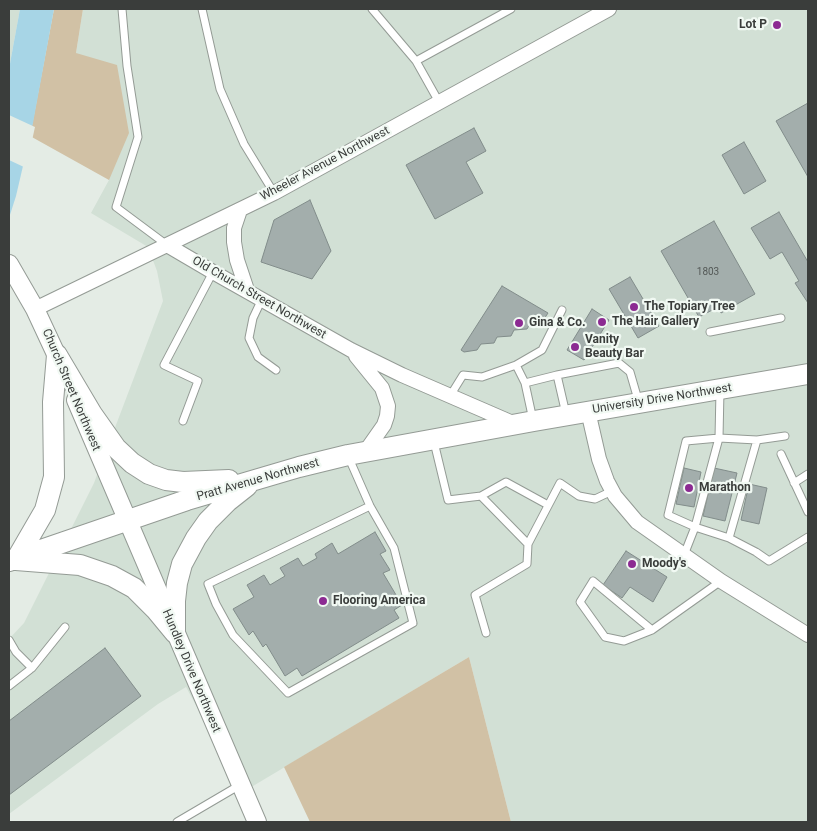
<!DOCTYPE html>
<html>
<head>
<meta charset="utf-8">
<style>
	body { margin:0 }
	#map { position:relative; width:817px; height:831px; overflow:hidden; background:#e4ece5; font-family:Roboto,sans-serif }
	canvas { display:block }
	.frame { position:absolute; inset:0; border:10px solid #3a3d3b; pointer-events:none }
</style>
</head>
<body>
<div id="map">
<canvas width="817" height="831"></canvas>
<div class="frame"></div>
</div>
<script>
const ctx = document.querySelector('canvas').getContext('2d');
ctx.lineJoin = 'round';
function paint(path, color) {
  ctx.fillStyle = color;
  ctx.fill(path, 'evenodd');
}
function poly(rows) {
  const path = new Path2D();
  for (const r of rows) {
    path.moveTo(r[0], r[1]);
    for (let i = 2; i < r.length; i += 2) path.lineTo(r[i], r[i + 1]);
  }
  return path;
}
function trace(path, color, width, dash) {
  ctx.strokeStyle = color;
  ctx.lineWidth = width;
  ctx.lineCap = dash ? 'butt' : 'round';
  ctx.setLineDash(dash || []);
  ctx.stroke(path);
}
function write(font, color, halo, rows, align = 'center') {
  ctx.font = font + ' Roboto,sans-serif';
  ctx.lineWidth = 4.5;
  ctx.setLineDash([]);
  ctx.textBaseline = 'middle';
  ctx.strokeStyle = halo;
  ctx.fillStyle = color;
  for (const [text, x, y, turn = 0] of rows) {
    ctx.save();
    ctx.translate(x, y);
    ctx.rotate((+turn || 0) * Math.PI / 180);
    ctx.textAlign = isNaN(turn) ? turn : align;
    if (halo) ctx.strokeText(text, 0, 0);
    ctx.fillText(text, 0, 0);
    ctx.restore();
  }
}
paint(poly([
	[9,9,20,9,9,69],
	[83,9,808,9,808,822,511,822,469,657,243,792,186,687,158,704,9,814,9,639,24,623,94,483,163,301,157,271,148,247,91,213,109,180,76,53]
]), '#d2e0d5');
paint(poly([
	[54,9,83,9,76,53,117,65,129,133,109,180,30,136],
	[469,657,511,822,310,822,284,767]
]), '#d1c1a5');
paint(poly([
	[20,9,54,9,33,123,16,196,9,218,9,69]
]), '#a7d5e6');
paint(poly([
	[9,115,35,127,26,168,9,160]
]), '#e4ece5');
const building = poly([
	[808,103,808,177,776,121,808,103],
	[474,128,486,151,466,162,483,193,435,219,406,165,474,128],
	[744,142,766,181,744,194,722,155,744,142],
	[310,200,331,251,312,279,261,262,274,220,310,200],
	[779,212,808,262,808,303,795,283,799,281,782,252,770,259,751,228,779,212],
	[714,221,755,294,721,313,718,307,699,317,661,251,714,221],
	[630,277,659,326,638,338,609,289,630,277],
	[502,286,548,313,542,322,531,322,527,329,514,330,511,336,497,337,494,343,481,344,477,350,464,352,461,350,502,286],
	[592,309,609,320,584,360,567,350,592,309],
	[684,468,701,472,694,507,676,504,684,468],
	[714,468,737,473,725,521,703,516,714,468],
	[749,484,767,488,759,524,741,520,749,484],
	[375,532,386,551,380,554,390,570,383,573,402,605,394,610,399,618,302,676,297,668,285,676,266,644,263,647,253,631,249,635,233,609,254,597,247,585,264,575,270,585,285,576,280,568,298,558,303,566,317,558,315,554,332,543,338,554,375,532],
	[626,551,667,577,653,602,630,587,622,598,603,585,626,551],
	[105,648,141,696,9,795,9,721,105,648]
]);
paint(building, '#a3aeac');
trace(building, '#828d8b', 1);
const service = poly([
	[122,9,127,66,138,137,116,207,167,245],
	[202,9,220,89,244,144,274,193],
	[372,9,416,61],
	[439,102,416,61,511,9],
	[262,299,253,318,249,338,258,357,276,370],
	[710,332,781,318],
	[516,365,542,350,562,310],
	[525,383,557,375],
	[720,390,719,438,686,441,668,515,695,527,729,538,756,552,769,561,808,537],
	[450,396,463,375,482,377,516,365,525,383,533,420],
	[566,414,557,375,619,363,630,372,639,403],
	[183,421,198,381,164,365,213,272],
	[434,442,448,500,481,496,528,544,527,564,475,595,486,633],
	[781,454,808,512],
	[348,456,370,506,394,548,413,623,288,693,233,635,216,604,208,584,370,506],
	[794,483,808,474],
	[481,496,506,482,548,505],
	[729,538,757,440],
	[528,544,560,483,579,496,595,499,612,491],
	[684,555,695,527,719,438,757,440,785,436],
	[652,630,593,581,580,602,605,637,624,641,652,630,721,581],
	[9,640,16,652,32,668],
	[9,686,32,668,65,627],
	[177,822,240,785]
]);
const minor = poly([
	[240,210,234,228,234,242,237,260,247,290],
	[167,245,213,272,351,350,402,375,515,424],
	[35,309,274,193,609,9],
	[356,356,382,388,388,406,387,416,384,425,365,452],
	[588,411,599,459,607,481,615,496,637,522,721,581,808,635]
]);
const tertiary = poly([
	[9,264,35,309,62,367],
	[76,400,257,822]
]);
const secondary = poly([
	[57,355,53,402,54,477,45,510,16,560,80,565,112,576,134,588,156,610,175,633],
	[57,355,92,414,116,448,132,463,149,474,166,480,183,482,229,480],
	[9,561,187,500,299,467,348,455,534,421,808,374],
	[175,633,175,601,177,583,182,564,196,538,208,521,228,501,247,486]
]);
trace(service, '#949b95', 9);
trace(minor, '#949b95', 16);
trace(tertiary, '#949b95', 20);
trace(secondary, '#949b95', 22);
trace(service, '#fff', 7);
trace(minor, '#fff', 14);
trace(tertiary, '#fff', 18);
trace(secondary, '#fff', 20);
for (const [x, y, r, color] of [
	[777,25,5,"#8c2a92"],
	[634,307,5,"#8c2a92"],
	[602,322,5,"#8c2a92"],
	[519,323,5,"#8c2a92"],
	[575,347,5,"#8c2a92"],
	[689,488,5,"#8c2a92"],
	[632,564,5,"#8c2a92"],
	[323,601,5,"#8c2a92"]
]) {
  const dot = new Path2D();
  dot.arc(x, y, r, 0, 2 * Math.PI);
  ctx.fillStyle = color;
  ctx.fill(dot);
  trace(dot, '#f1f9f3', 2);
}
write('10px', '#545957', null, [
	["1803",708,272]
]);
write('bold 12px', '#3a3d3b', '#f1f9f3', [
	["Lot P",767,25,"right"],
	["The Topiary Tree",644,307],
	["The Hair Gallery",612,322],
	["Gina & Co.",529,323],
	["Vanity",585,340],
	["Beauty Bar",585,354],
	["Marathon",699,488],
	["Moody's",642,564],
	["Flooring America",333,601]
], 'left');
write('12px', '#3a3d3b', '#f1f9f3', [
	["Wheeler Avenue Northwest",325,164,-28],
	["Old Church Street Northwest",259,298,30],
	["Church Street Northwest",71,390,67],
	["University Drive Northwest",662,399,-9],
	["Pratt Avenue Northwest",258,480,-16],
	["Hundley Drive Northwest",191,671,67]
]);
</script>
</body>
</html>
